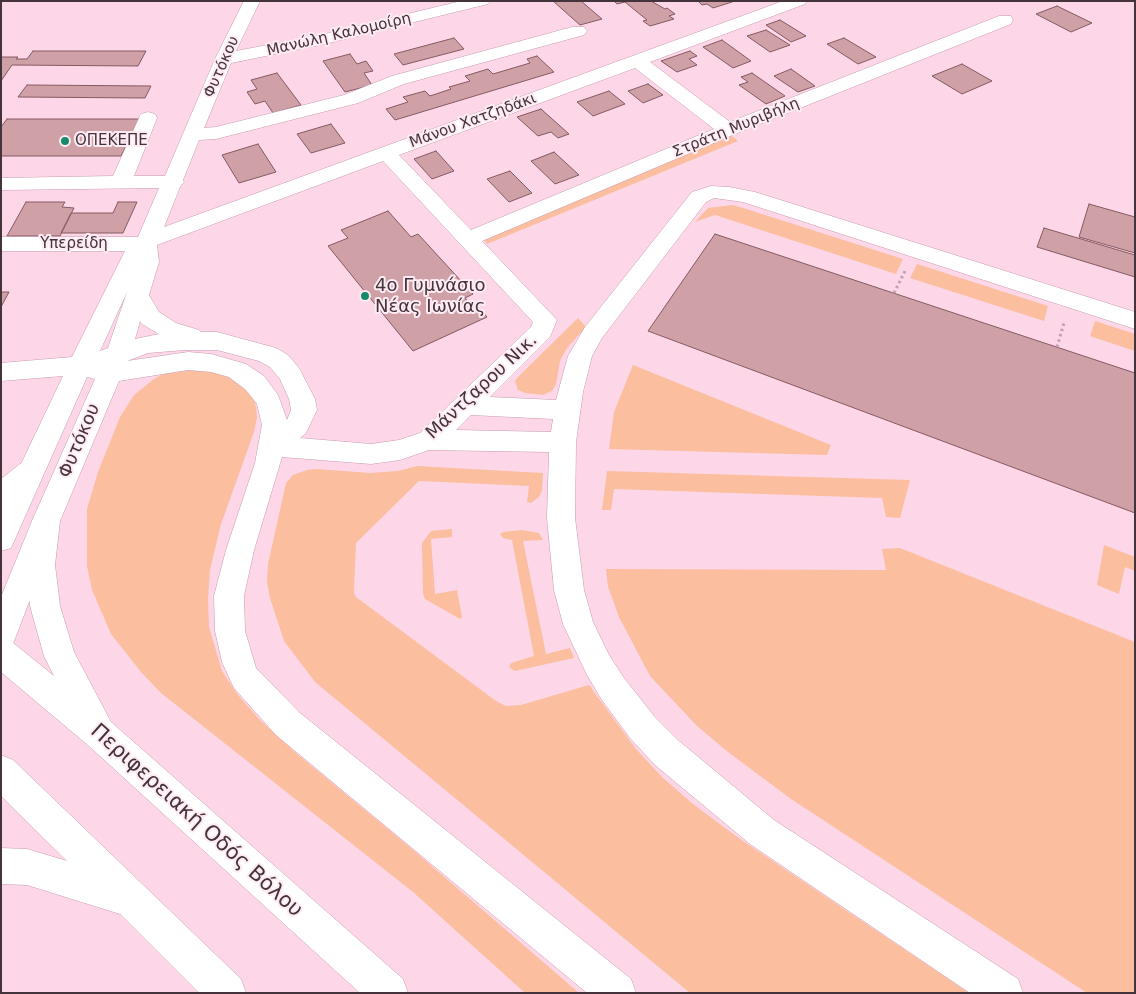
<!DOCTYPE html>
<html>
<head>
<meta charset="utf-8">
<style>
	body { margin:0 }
	#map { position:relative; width:1136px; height:994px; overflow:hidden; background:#fdd7e8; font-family:"DejaVu Sans",sans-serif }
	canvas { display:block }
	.frame { position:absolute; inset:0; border:2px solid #45333c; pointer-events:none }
</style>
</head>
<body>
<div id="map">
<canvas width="1136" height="994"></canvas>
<div class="frame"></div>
</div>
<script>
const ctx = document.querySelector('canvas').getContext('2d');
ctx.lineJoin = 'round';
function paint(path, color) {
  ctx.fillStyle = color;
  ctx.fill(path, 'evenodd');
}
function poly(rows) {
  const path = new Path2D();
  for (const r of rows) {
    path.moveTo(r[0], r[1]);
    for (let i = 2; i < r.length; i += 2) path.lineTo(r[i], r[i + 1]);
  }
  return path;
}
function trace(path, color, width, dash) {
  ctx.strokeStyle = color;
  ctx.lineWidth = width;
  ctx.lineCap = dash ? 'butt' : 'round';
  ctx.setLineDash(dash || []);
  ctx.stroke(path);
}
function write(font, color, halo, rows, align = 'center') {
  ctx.font = font + ' "DejaVu Sans",sans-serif';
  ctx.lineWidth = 4;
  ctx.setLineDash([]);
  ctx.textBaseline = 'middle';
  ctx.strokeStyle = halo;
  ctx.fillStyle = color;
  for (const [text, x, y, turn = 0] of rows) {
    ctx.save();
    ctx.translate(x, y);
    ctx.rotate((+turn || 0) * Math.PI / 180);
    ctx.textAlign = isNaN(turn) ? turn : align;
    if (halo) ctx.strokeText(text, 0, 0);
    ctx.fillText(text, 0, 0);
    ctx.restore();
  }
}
paint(poly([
	[732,136,738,141,487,244,483,238],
	[732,205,740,207,903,259,896,274,715,215,695,222,708,208],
	[917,264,1048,306,1044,321,910,278],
	[578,318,586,327,567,348,560,361,556,384,552,391,543,395,525,393,518,390,515,381,519,376],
	[1095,321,1135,334,1135,351,1090,336],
	[633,365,831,445,827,455,609,449,614,412],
	[193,370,210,371,226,375,252,393,256,407,257,418,254,432,221,524,210,570,208,599,209,627,222,671,238,695,260,720,296,753,412,849,579,993,525,993,413,892,161,693,141,672,111,634,92,590,87,566,87,509,98,472,120,417,134,395,154,379,163,374],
	[417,466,543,473,542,490,539,497,531,503,527,502,529,486,419,481,356,543,354,593,356,597,496,701,506,706,521,705,589,685,636,749,663,778,693,804,740,839,969,993,690,993,315,682,284,641,270,598,267,582,268,564,286,483,293,475,307,470,317,469,370,473,398,471],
	[607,471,910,480,900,518,886,517,882,498,614,489,611,510,602,510],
	[452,529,452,537,431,539,435,594,457,590,462,617,460,619,425,599,423,594,422,543,431,531],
	[522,530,539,533,543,540,523,541,546,654,570,648,574,658,515,671,509,667,511,663,534,656,512,540,503,538,500,534,503,532],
	[1104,545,1135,557,1135,571,1125,567,1119,594,1097,585],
	[900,548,1135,642,1135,993,1087,993,791,799,728,752,697,726,650,676,619,617,608,587,606,569,886,570,882,549]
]), '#fbbe9e');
const building = poly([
	[553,1,581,1,602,19,580,25,553,1],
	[614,1,651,1,665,9,667,8,675,14,669,16,674,19,650,26,643,21,647,20,625,2,617,4,614,1],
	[698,1,735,1,713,8,707,4,702,5,698,1],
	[1057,6,1092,23,1071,32,1036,14,1057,6],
	[780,20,806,36,791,42,766,25,780,20],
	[766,30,790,45,770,52,747,36,766,30],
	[454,38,464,49,403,65,394,54,454,38],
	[844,38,876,57,858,64,827,44,844,38],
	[722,40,751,61,733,68,703,47,722,40],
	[33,51,146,51,138,66,12,65,1,81,1,57,18,57,16,59,27,59,33,51],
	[690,51,697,56,689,59,697,65,677,72,661,61,690,51],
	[350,54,357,64,366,61,373,71,364,73,372,85,345,92,323,61,350,54],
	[537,56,554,72,395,120,386,109,408,102,403,97,425,91,430,96,451,89,449,87,470,81,465,76,488,69,493,74,530,63,527,59,537,56],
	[962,64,992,81,962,94,932,76,962,64],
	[791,69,815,86,798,92,774,76,791,69],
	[277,73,301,105,273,113,265,101,255,104,247,92,257,89,251,80,277,73],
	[752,73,785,96,766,104,739,85,748,82,741,77,752,73],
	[648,84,663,95,643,103,628,91,648,84],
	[27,85,151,86,145,98,18,97,27,85],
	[609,91,625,104,593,116,577,102,609,91],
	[541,109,569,134,558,138,551,132,538,136,517,117,541,109],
	[7,119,140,119,121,156,1,156,1,127,7,119],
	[331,124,345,143,311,153,297,134,331,124],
	[258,144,276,172,239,183,222,155,258,144],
	[436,151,454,171,432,179,414,159,436,151],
	[554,152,579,175,555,184,531,161,554,152],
	[510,171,532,193,509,202,487,179,510,171],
	[26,202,65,202,62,207,74,208,60,236,7,236,26,202],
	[118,202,137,202,123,233,61,233,71,213,113,213,118,202],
	[1089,204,1135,217,1135,253,1079,237,1089,204],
	[388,211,411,237,418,234,473,294,465,298,470,304,474,302,487,317,413,351,328,246,348,238,341,230,388,211],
	[1044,228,1135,255,1135,277,1037,247,1044,228],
	[715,234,1135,373,1135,513,648,331,715,234],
	[1,292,9,292,1,307,1,292]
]);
paint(building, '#d0a0a7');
trace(building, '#855960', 1);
const minor = poly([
	[244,1,260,1,236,51,325,34,461,1,490,1,488,4,325,44,231,63,204,128,216,127,344,95,392,76,572,27,584,27,587,31,584,35,404,84,358,103,216,139,199,140,183,180,184,182,180,187,164,227,783,1,807,1,805,4,650,62,730,122,999,16,1011,16,1013,20,1011,24,735,134,482,241,557,320,550,337,490,397,556,400,568,356,585,327,692,192,711,186,729,187,755,192,1135,312,1135,329,743,202,714,198,706,202,602,338,592,356,583,392,576,442,575,518,584,590,593,622,609,655,624,678,654,716,679,741,774,820,1018,979,1023,993,970,993,750,844,655,765,630,738,602,700,587,675,563,624,554,590,547,518,549,452,429,450,400,460,371,464,282,457,254,550,244,596,245,631,256,668,300,713,631,979,636,993,587,993,276,735,234,688,222,662,215,631,214,596,226,550,255,463,262,425,257,404,246,390,229,377,211,372,188,370,119,381,60,521,16,636,12,646,1,650,1,597,32,521,95,379,87,377,11,548,1,551,1,506,63,376,1,381,1,363,72,357,125,251,1,251,1,237,138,237,159,188,1,190,1,178,113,176,139,118,141,114,148,112,155,114,157,118,134,176,165,176,215,59,244,1],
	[635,68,714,129,471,230,399,155,635,68],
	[383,161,533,322,531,327,420,433,399,440,371,444,300,438,306,433,317,410,315,399,299,368,288,355,276,348,217,332,201,332,199,330,176,323,159,312,149,295,159,262,157,245,383,161],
	[127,292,108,348,100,351,127,292],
	[140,321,142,324,159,334,135,339,140,321],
	[185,350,217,350,259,361,270,367,280,379,289,399,291,410,287,420,278,395,264,376,246,364,211,354,188,352,127,361,148,353,185,350],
	[471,415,553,419,551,432,456,430,471,415]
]);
const major = poly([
	[30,461,40,464,43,472,40,480,11,502,1,505,1,479,20,464,30,461],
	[46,509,56,513,60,521,55,565,60,606,74,652,111,722,403,979,408,993,360,993,89,746,1,672,1,638,12,642,54,676,44,656,30,606,25,565,32,521,36,513,46,509],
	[1,755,13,760,241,979,246,993,199,993,120,914,27,885,1,884,1,848,27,849,67,861,1,796,1,755]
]);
trace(minor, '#c69baf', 1);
trace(major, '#c69baf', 1);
trace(poly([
	[894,293,905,271],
	[1057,347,1064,323]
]), '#c1a1b0', 3, [2.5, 3]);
paint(minor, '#fff');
paint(major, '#fff');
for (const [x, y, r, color] of [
	[65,141,5,"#168b6c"],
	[365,296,5,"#168b6c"]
]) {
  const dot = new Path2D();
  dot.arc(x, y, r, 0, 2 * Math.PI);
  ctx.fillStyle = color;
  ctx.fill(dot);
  trace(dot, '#feebf3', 2);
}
write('15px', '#45333c', '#feebf3', [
	["Μανώλη Καλομοίρη",339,35,-13],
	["Φυτόκου",222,67,-66],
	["Μάνου Χατζηδάκι",473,121,-20],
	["Στράτη Μυριβήλη",736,128,-22],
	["Υπερείδη",74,244]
]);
write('15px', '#45333c', '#feebf3', [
	["ΟΠΕΚΕΠΕ",75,141]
], 'left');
write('18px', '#45333c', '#feebf3', [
	["4ο Γυμνάσιο",375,286],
	["Νέας Ιωνίας",375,307]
], 'left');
write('18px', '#45333c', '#feebf3', [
	["Μάντζαρου Νικ.",482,387,-43],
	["Φυτόκου",80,441,-67]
]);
write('21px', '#45333c', '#feebf3', [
	["Περιφερειακή Οδός Βόλου",196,821,42]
]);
</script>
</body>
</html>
